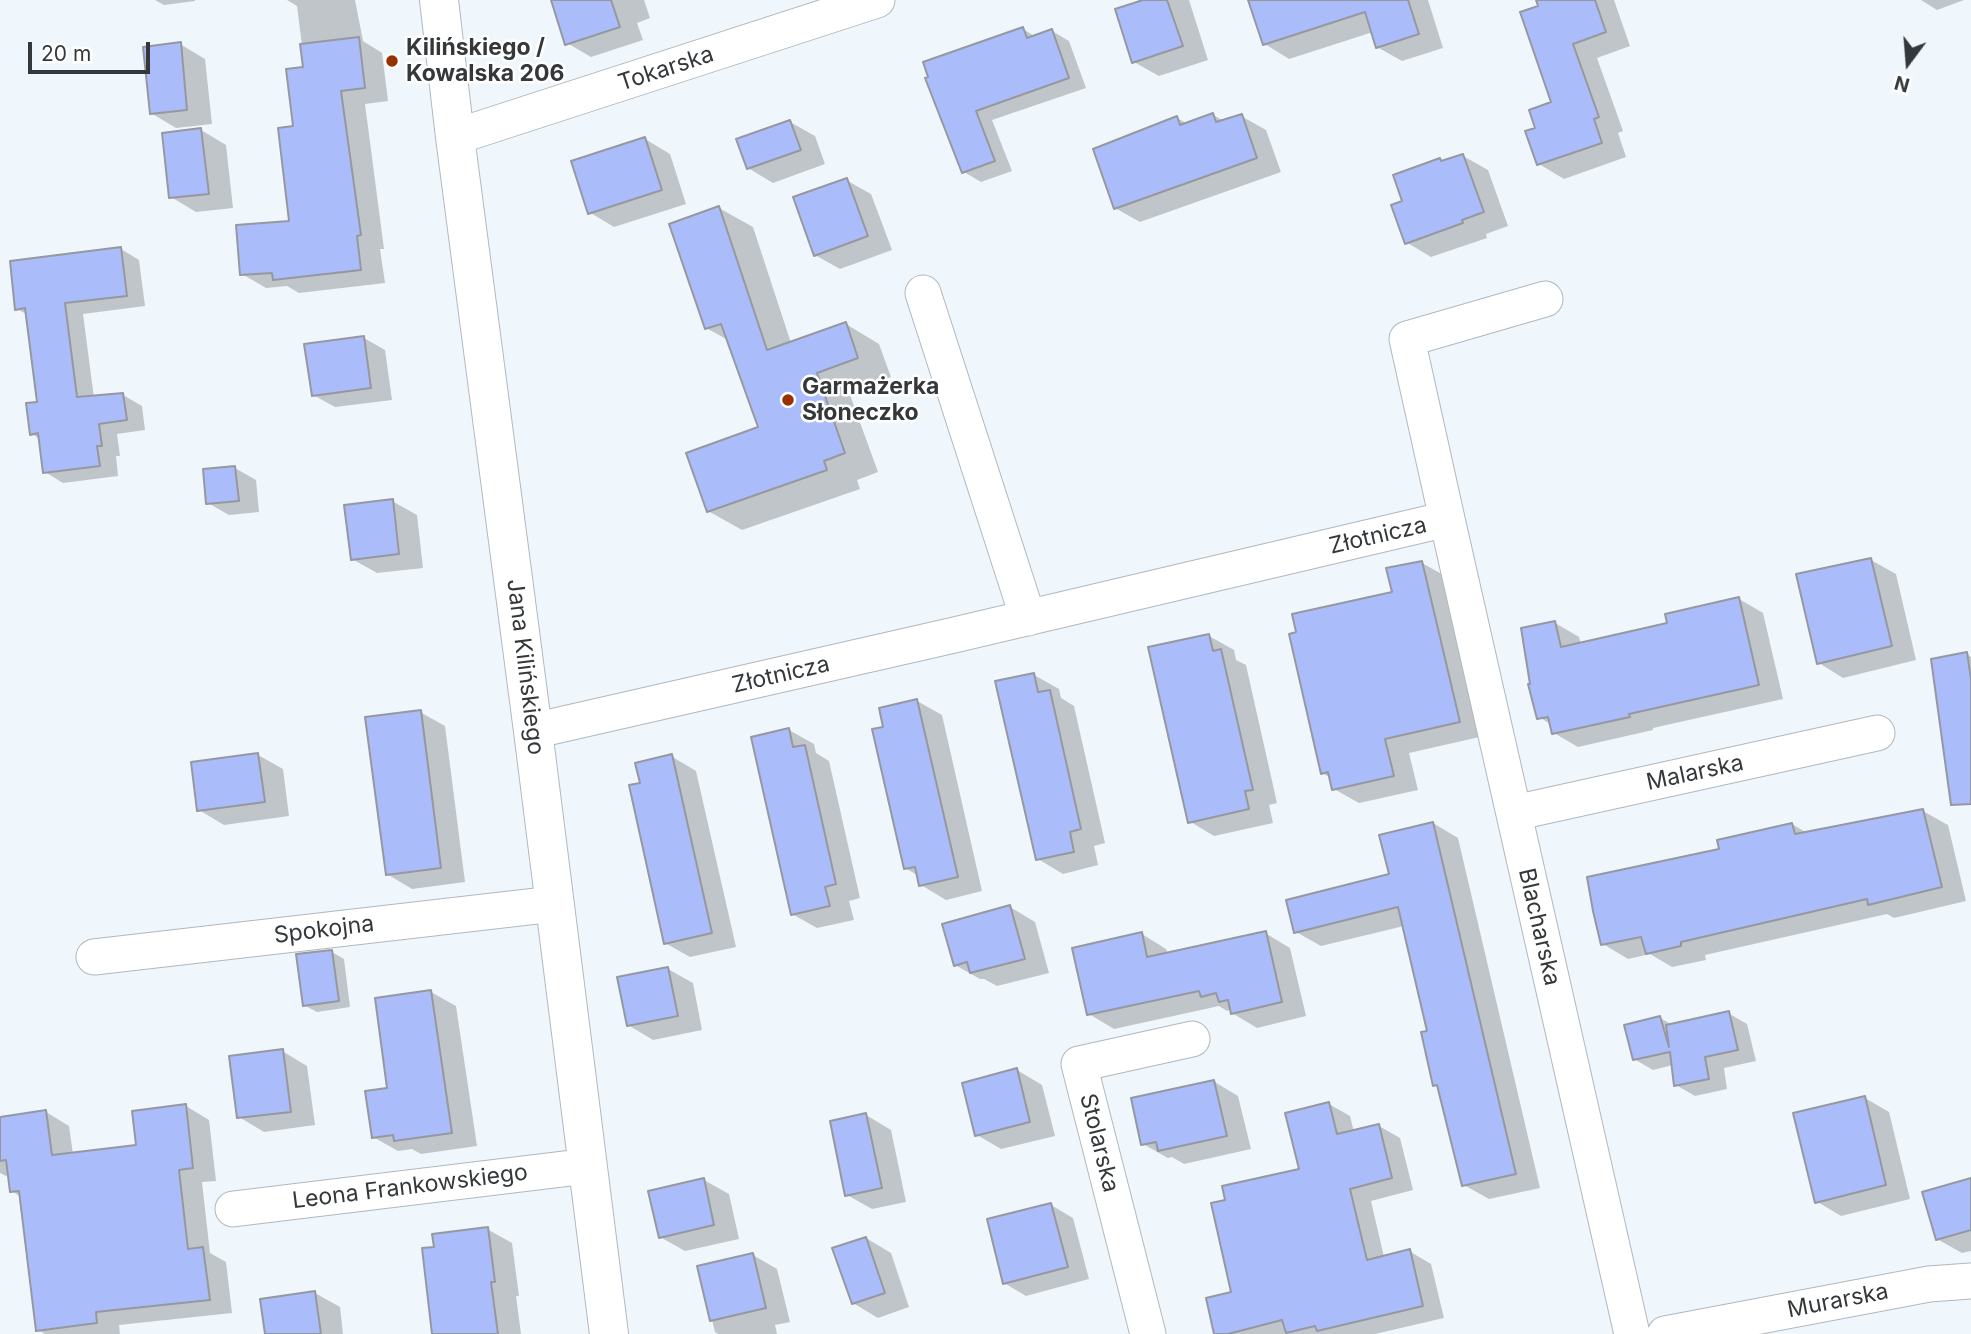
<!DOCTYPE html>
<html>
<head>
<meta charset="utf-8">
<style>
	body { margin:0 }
	#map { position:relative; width:1971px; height:1334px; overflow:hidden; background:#f0f7fc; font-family:Inter,sans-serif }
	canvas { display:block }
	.north { position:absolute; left:1873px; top:28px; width:70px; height:70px; -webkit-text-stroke:5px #fff; paint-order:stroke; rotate:196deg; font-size:19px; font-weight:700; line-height:28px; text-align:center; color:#35383a }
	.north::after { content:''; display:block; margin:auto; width:24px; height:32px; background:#35383a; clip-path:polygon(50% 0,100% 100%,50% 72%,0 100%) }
	.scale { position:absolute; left:28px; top:42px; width:122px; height:32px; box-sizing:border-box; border:4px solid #35383a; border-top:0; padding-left:9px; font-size:21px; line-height:24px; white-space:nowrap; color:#35383a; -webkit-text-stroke:5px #fff; paint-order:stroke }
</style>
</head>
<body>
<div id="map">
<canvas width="1971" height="1334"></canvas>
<div class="north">N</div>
<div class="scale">20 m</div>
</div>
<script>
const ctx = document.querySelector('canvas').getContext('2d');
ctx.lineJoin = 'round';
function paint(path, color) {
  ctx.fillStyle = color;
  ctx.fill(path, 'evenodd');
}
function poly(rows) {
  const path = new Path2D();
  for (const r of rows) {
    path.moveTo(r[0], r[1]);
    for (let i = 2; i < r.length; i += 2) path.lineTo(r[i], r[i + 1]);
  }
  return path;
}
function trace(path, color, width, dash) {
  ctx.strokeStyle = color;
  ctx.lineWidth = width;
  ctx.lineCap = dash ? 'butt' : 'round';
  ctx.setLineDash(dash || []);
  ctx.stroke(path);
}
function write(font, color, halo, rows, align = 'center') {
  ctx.font = font + ' Inter,sans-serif';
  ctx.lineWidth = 5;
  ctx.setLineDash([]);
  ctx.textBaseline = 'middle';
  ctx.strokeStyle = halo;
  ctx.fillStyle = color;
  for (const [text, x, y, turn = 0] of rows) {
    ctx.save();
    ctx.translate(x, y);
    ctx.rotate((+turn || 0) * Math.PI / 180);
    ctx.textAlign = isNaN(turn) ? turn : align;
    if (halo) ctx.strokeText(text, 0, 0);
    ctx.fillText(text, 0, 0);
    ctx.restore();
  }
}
paint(poly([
	[155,0,195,0,195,1,164,5],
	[287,0,355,0,363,41,382,53,388,101,365,104,384,249,380,249,385,283,299,293,287,286,266,288,242,274,291,223,295,128,305,69,297,6],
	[553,0,644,0,650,18,637,23,643,40,591,57,567,43],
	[1138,0,1189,0,1208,60,1159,76,1134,62],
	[1250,0,1428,0,1443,48,1402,61,1377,47,1373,32,1289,59,1265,44],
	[1538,0,1614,0,1630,46,1597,58,1623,131,1618,133,1626,157,1564,179,1539,164,1537,129,1554,104],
	[1921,0,1964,0,1937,10],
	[1023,29,1036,37,1052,31,1069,41,1086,88,992,120,1012,171,981,182,964,172,927,79],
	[180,44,205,59,212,124,176,128,151,113],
	[1213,115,1224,121,1241,116,1266,130,1281,172,1140,222,1115,208,1177,118,1188,124],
	[790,122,815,136,825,164,773,183,748,168],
	[201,130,226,145,233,208,196,212,171,197],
	[645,139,670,154,686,204,614,227,589,212],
	[1463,156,1488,170,1508,226,1486,234,1487,238,1431,257,1406,242,1405,202,1440,160,1444,162],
	[846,180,871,194,892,250,840,269,815,255],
	[719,208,753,227,791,343,846,324,879,344,891,377,849,392,878,472,857,480,860,489,742,530,708,511,760,428,730,341,706,328],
	[121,249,139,260,145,306,83,314,94,398,123,395,142,406,145,430,117,434,120,456,116,456,118,476,63,483,45,472,40,439,32,434,39,404,28,315,17,309],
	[364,338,385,350,392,400,335,407,313,395],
	[235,468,256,480,259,512,229,515,208,503],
	[392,501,417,515,423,568,377,573,352,559],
	[1871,560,1896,574,1916,660,1843,678,1819,663],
	[1422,563,1447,577,1484,736,1409,753,1418,790,1359,803,1334,789,1331,778,1322,773,1394,593],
	[1739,599,1763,613,1783,699,1653,728,1653,730,1578,747,1554,733,1552,725,1539,717,1555,623,1579,637,1581,644,1669,624],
	[1209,636,1234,650,1236,660,1246,665,1277,803,1269,805,1273,823,1214,836,1189,821],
	[1967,654,1971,657,1971,776],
	[1034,675,1059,689,1061,698,1074,706,1105,843,1094,846,1098,865,1063,874,1038,859],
	[917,701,942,715,982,891,946,900,921,885,919,876,905,868,885,728],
	[420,712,445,726,465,882,412,889,387,874],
	[789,730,814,744,816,753,829,761,860,898,849,901,854,920,817,928,792,914],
	[258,755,283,769,289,816,224,825,199,810],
	[671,756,696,771,736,947,690,957,665,943],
	[1923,811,1948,825,1966,901,1894,918,1887,914,1705,955,1706,960,1672,967,1650,954,1628,959,1603,944,1721,851,1792,824,1807,833],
	[1433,823,1458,838,1540,1188,1489,1199,1464,1185,1440,1088,1435,1085,1430,1032,1404,926,1321,946,1296,932,1391,876],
	[1010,907,1035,922,1049,973,997,986,984,979,980,979,955,965],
	[1265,933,1290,948,1306,1016,1257,1028,1232,1013,1231,1009,1227,1011,1219,1006,1114,1029,1089,1014,1142,934,1166,949,1168,954],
	[332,952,344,959,350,1007,317,1012,304,1005],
	[668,969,693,983,702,1030,653,1040,628,1025],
	[431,992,456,1006,477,1146,421,1154,412,1149,398,1151,373,1137,389,1089],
	[1728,1013,1747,1024,1756,1061,1724,1068,1727,1089,1695,1096,1676,1085,1673,1065,1653,1070,1634,1059,1660,1018,1673,1025],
	[282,1051,307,1066,315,1125,264,1132,239,1117],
	[1017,1070,1042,1085,1055,1136,1001,1149,977,1135],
	[1213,1081,1238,1096,1251,1149,1184,1164,1172,1157,1168,1158,1143,1144],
	[1865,1098,1889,1112,1910,1199,1841,1216,1816,1201],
	[1329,1104,1350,1116,1354,1132,1379,1126,1400,1138,1413,1190,1371,1201,1384,1257,1409,1251,1431,1264,1444,1318,1375,1334,1216,1334,1233,1293,1227,1201,1301,1170],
	[186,1106,209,1120,216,1181,202,1182,210,1253,226,1262,232,1313,119,1325,120,1334,45,1334,38,1330,21,1197,12,1191,10,1175,6,1176,0,1173,0,1118,46,1112,69,1126,73,1154,138,1146],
	[866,1115,891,1130,906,1202,872,1209,847,1195],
	[704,1180,729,1194,739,1239,685,1251,660,1237],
	[1971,1180,1971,1251,1962,1253,1937,1239],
	[1051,1205,1073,1218,1089,1279,1026,1296,1004,1283],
	[487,1229,512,1243,519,1296,516,1296,521,1334,446,1334,436,1248],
	[866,1238,891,1253,909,1307,878,1318,853,1303],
	[753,1255,777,1269,790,1322,775,1325,777,1334,718,1334,715,1332,699,1267],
	[315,1293,340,1307,343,1334,266,1334]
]), '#0003');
const building = poly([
	[551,0,611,0,620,27,565,45,551,0],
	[1143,0,1167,0,1183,46,1132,63,1115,9,1143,0],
	[1248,0,1408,0,1419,34,1376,48,1365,12,1263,45,1248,0],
	[1536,0,1595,0,1606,32,1573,44,1599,117,1594,119,1602,143,1537,165,1525,131,1535,128,1529,110,1551,102,1520,12,1538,6,1536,0],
	[1023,27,1027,38,1052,29,1069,78,976,111,995,161,962,173,925,78,928,77,923,62,1023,27],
	[359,37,365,88,341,91,361,235,357,236,361,270,273,280,272,273,240,275,236,225,289,221,278,128,293,126,286,69,303,67,300,44,359,37],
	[181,42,187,110,150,114,143,47,181,42],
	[1213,113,1216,122,1242,114,1257,158,1114,209,1093,149,1177,116,1180,125,1213,113],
	[790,120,801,150,747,169,736,139,790,120],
	[201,128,209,194,169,198,162,133,201,128],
	[645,137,662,190,588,214,571,161,645,137],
	[1463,154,1484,212,1462,220,1463,223,1405,244,1391,205,1402,201,1393,175,1440,158,1441,161,1463,154],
	[847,178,868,236,814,256,793,197,847,178],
	[719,206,767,350,846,322,858,358,817,373,845,453,824,461,827,470,707,512,686,453,758,427,721,324,705,329,669,224,719,206],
	[121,247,127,296,65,303,77,397,123,393,127,420,99,424,102,446,97,446,100,466,43,473,38,433,30,435,26,403,37,402,25,308,15,310,10,261,121,247],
	[364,336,371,388,312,396,304,344,364,336],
	[235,466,239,501,206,504,203,469,235,466],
	[393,499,399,554,351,560,344,505,393,499],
	[1871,558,1892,646,1817,664,1796,574,1871,558],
	[1422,561,1460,722,1385,739,1394,776,1332,790,1328,772,1321,774,1289,634,1296,632,1292,614,1392,592,1386,568,1422,561],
	[1739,597,1759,685,1629,714,1630,717,1552,734,1548,717,1537,719,1528,684,1530,684,1521,628,1555,621,1561,647,1667,623,1665,614,1739,597],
	[1209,634,1213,651,1221,649,1253,790,1245,791,1249,809,1188,823,1148,647,1209,634],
	[1967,652,1971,679,1971,804,1951,805,1931,659,1967,652],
	[1034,673,1038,692,1050,690,1081,829,1070,832,1074,852,1036,860,995,681,1034,673],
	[917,699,958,877,919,886,915,867,904,869,872,729,883,727,879,708,917,699],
	[421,710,441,868,386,875,365,717,421,710],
	[789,728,793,747,805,745,836,884,825,887,830,906,791,915,751,737,789,728],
	[258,753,265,802,197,811,191,762,258,753],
	[672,754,712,933,664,944,629,785,640,783,635,763,672,754],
	[1923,809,1942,887,1868,905,1867,899,1681,942,1681,946,1646,954,1641,937,1601,945,1593,911,1587,877,1719,849,1717,840,1792,823,1795,834,1923,809],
	[1433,822,1516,1174,1462,1186,1437,1085,1433,1086,1421,1032,1427,1031,1398,907,1294,933,1286,900,1389,874,1379,835,1433,822],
	[1010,905,1025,959,970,973,967,962,954,966,942,924,1010,905],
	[1266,931,1282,1002,1231,1014,1228,1000,1219,1002,1216,993,1201,997,1199,991,1087,1015,1072,948,1142,932,1147,957,1266,931],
	[332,950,339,1001,303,1006,296,954,332,950],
	[668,967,678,1016,627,1026,617,977,668,967],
	[431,990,452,1133,394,1141,393,1135,372,1138,365,1091,387,1088,375,998,431,990],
	[1729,1011,1738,1050,1705,1057,1709,1079,1674,1086,1670,1052,1633,1060,1624,1025,1660,1016,1669,1047,1666,1025,1729,1011],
	[283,1049,291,1112,237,1118,229,1056,283,1049],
	[1017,1068,1030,1122,975,1136,962,1083,1017,1068],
	[1214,1080,1227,1136,1158,1151,1156,1142,1141,1145,1131,1098,1214,1080],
	[1865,1096,1886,1185,1815,1203,1793,1113,1865,1096],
	[1329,1102,1337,1134,1379,1124,1392,1178,1350,1189,1367,1260,1410,1249,1423,1306,1317,1331,1315,1326,1286,1333,1282,1320,1228,1334,1214,1334,1206,1298,1231,1292,1211,1203,1225,1200,1222,1186,1299,1169,1285,1113,1329,1102],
	[186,1104,193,1168,179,1170,188,1249,203,1247,210,1300,96,1312,97,1323,36,1331,19,1191,10,1192,6,1160,0,1161,0,1117,46,1110,52,1155,136,1145,132,1111,186,1104],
	[866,1113,882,1188,845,1196,830,1121,866,1113],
	[704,1178,714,1225,659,1238,648,1191,704,1178],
	[1971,1178,1971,1230,1936,1240,1922,1192,1971,1178],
	[1051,1203,1068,1267,1003,1284,987,1219,1051,1203],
	[488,1227,495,1282,491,1282,498,1334,432,1334,422,1248,434,1247,432,1234,488,1227],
	[866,1237,885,1293,852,1304,832,1248,866,1237],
	[753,1253,766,1308,710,1321,697,1266,753,1253],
	[315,1291,321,1334,265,1334,260,1299,315,1291]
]);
paint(building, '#abbcfa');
trace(building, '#96989f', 2);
const minor = poly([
	[455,137,877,0],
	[923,293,1028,618],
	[1447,519,1632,1334],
	[533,731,950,636,1447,519,1407,339,1545,299],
	[1514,813,1877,733],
	[94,957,554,904],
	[233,1209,588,1166],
	[1148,1334,1079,1064,1192,1039],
	[1665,1334,1929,1284,1971,1281]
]);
const tertiary = poly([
	[439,0,455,137,533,731,609,1334]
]);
trace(minor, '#b1b8bd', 37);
trace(tertiary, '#b1b8bd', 40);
trace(minor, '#fff', 35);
trace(tertiary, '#fff', 38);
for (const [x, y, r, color] of [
	[392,61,7,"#963101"],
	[788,400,7,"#963101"]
]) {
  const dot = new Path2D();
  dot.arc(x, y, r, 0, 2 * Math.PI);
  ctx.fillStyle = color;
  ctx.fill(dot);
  trace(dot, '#fff', 2.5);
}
write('bold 23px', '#35383a', '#fff', [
	["Kilińskiego /",406,48],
	["Kowalska 206",406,74],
	["Garmażerka",802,387],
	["Słoneczko",802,413]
], 'left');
write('23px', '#35383a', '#fff', [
	["Tokarska",666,69,-18],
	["Złotnicza",1378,536,-13],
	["Jana Kilińskiego",525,667,83],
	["Złotnicza",781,675,-13],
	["Malarska",1695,773,-12],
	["Blacharska",1539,927,77],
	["Spokojna",324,930,-7],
	["Stolarska",1099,1143,76],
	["Leona Frankowskiego",410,1187,-7],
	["Murarska",1838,1301,-11]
]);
</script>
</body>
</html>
